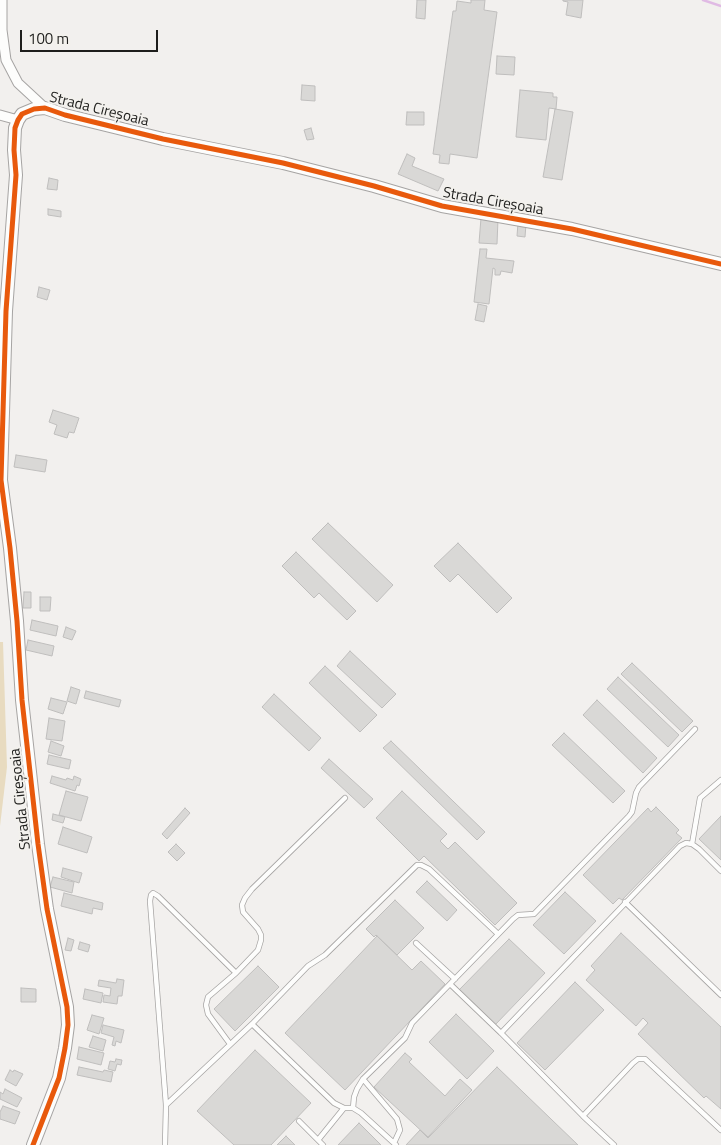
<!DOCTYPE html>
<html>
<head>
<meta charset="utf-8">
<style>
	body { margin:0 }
	#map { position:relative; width:721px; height:1145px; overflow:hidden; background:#f2f0ee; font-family:"Titillium Web",sans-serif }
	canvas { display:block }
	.scale { position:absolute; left:20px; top:30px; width:138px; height:22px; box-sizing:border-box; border:2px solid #1e1e1c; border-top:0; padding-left:6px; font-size:15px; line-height:18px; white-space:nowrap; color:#1e1e1c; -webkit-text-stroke:4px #f3f1ed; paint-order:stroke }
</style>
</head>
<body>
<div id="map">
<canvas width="721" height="1145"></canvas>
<div class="scale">100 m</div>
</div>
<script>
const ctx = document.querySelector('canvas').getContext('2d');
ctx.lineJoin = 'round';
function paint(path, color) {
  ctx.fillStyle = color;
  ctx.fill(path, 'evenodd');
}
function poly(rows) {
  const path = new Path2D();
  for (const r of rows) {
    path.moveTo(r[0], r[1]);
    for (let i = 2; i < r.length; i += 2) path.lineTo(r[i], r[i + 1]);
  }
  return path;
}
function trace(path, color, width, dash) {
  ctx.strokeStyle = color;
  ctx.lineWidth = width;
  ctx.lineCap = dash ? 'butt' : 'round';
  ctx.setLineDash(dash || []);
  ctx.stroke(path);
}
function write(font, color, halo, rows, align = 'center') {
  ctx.font = font + ' "Titillium Web",sans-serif';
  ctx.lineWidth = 4;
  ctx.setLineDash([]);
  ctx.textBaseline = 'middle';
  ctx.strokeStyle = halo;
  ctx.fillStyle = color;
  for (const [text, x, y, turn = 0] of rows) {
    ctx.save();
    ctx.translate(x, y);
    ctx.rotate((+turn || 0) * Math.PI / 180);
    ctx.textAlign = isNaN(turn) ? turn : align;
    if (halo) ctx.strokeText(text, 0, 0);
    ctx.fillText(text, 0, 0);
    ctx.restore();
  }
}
paint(poly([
	[0,642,3,642,7,767,0,826]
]), '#e8dbc0');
trace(poly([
	[703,0,721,6]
]), '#e0bae4', 2.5);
const building = poly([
	[417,0,426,0,425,19,416,18,417,0],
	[471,0,485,0,484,10,497,12,477,158,450,154,449,164,439,163,440,155,433,154,453,11,456,11,457,1,471,3,471,0],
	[563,0,583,0,581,18,566,15,568,2,563,1,563,0],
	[497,56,515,57,514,75,496,74,497,56],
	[302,85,315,86,315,101,301,100,302,85],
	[520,90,553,93,553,97,557,97,556,109,549,108,546,140,516,137,520,90],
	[555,109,573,112,562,180,543,177,555,109],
	[407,112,424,112,424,125,406,125,407,112],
	[311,128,314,139,307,140,304,130,311,128],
	[407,154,415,158,412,166,444,179,438,191,398,174,407,154],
	[49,178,58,180,57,190,47,189,49,178],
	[48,209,61,211,61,217,48,215,48,209],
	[481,218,498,219,497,244,479,243,481,218],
	[518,223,526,224,525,237,517,236,518,223],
	[480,249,487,249,486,258,514,261,512,273,501,271,500,275,495,275,495,269,493,268,489,304,474,302,480,249],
	[39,287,50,290,47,300,37,297,39,287],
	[478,304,487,306,484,322,475,320,478,304],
	[53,410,79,418,74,433,69,432,67,438,54,434,57,425,49,422,53,410],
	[16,455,47,460,45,472,14,467,16,455],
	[328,523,393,585,377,602,312,539,328,523],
	[458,543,512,598,497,613,458,574,450,582,434,566,458,543],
	[296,552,356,611,347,620,319,593,314,598,282,566,296,552],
	[24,592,31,592,31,608,23,608,24,592],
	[40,597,51,597,50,611,40,611,40,597],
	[32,620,58,626,56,636,30,630,32,620],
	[66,627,76,631,72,640,63,637,66,627],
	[28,640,54,646,52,656,26,650,28,640],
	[350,651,396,694,382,708,337,666,350,651],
	[632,663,693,721,682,732,621,674,632,663],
	[325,666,377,715,360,732,309,683,325,666],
	[618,677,679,735,668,747,607,689,618,677],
	[71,687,80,690,76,704,67,701,71,687],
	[86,691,121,700,119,707,84,698,86,691],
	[274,694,321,738,309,751,262,707,274,694],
	[51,698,67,702,63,714,48,709,51,698],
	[597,700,657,758,643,773,583,715,597,700],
	[49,718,65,721,62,741,46,739,49,718],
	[564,733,625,791,613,803,552,745,564,733],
	[51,741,64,746,61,756,48,752,51,741],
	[391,741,485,832,477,840,383,748,391,741],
	[49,755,71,760,69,769,47,764,49,755],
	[329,759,373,799,364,808,321,768,329,759],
	[52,776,66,780,67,778,73,780,74,776,81,779,79,786,77,785,75,791,50,783,52,776],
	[66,791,88,797,81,821,59,815,66,791],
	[402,791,447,834,440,841,448,849,455,842,517,903,495,925,424,856,419,861,376,818,402,791],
	[656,807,679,830,676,833,682,838,622,900,619,898,613,904,583,875,648,808,651,812,656,807],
	[185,808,190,813,167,839,162,834,185,808],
	[53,814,65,817,63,823,52,820,53,814],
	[721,816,721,860,699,839,721,816],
	[63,827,92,837,87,853,58,844,63,827],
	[176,844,185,853,177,861,168,852,176,844],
	[63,868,82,873,79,883,61,877,63,868],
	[53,877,74,882,72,893,50,887,53,877],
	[427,881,457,910,447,921,416,892,427,881],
	[565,892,596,921,564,954,533,925,565,892],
	[64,893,103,903,102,910,93,908,92,914,61,906,64,893],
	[395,900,424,928,397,955,376,935,374,937,366,929,395,900],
	[621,933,721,1027,721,1109,706,1096,704,1098,638,1034,648,1023,643,1018,636,1026,586,980,595,970,591,966,621,933],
	[377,936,412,970,421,961,445,984,345,1090,285,1033,377,936],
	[68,938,74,940,71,951,65,950,68,938],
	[509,939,545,973,495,1025,459,990,509,939],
	[80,942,90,945,88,952,78,949,80,942],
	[258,966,279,987,235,1031,214,1009,258,966],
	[117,979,124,980,122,996,118,996,117,1004,103,1002,104,995,110,996,111,988,98,986,99,980,116,983,117,979],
	[575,982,604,1010,545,1070,517,1043,575,982],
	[21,988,36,989,36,1002,21,1002,21,988],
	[85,989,103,993,101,1003,83,999,85,989],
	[456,1014,494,1051,467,1079,429,1042,456,1014],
	[92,1015,104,1018,99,1034,87,1030,92,1015],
	[103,1025,124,1030,121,1043,116,1041,115,1046,112,1045,114,1037,101,1033,103,1025],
	[93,1036,106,1040,103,1051,89,1047,93,1036],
	[79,1047,104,1053,101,1065,77,1059,79,1047],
	[255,1050,311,1103,271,1145,234,1145,197,1111,255,1050],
	[405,1053,412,1059,409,1062,445,1096,460,1079,472,1090,428,1137,374,1087,405,1053],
	[116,1059,122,1060,121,1065,117,1064,115,1071,108,1069,110,1061,115,1062,116,1059],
	[79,1067,103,1072,104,1070,113,1072,111,1082,77,1075,79,1067],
	[497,1067,578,1145,406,1145,420,1130,428,1138,497,1067],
	[10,1070,13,1072,14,1070,23,1074,16,1086,5,1080,10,1070],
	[5,1089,22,1098,17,1107,0,1099,0,1092,3,1094,5,1089],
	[3,1106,20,1112,15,1124,0,1119,0,1112,3,1106],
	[359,1123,381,1145,338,1145,359,1123],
	[286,1136,295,1145,277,1145,286,1136]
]);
paint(building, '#d9d8d6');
trace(building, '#bfbebd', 1);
const lane = poly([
	[692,844,700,798,721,780],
	[625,902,721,995],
	[416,943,455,979],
	[450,984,501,1033,583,1116,614,1145],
	[501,1033,680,846,686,843,692,844,699,849,721,871],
	[230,1044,208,1014,206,1005,208,997,236,973,258,950,261,940,261,935,258,929,243,912,242,905,245,898,252,889,345,798],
	[363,1079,397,1119,400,1130,394,1143],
	[166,1105,252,1024],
	[353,1108,354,1097,357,1089,363,1079,405,1038,412,1023,513,919,518,915,534,914,629,816,632,812,636,793,639,787,695,729],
	[583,1116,633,1063,638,1059,645,1059,721,1130],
	[299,1121,323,1145],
	[318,1140,344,1108],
	[165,1145,166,1105,150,901,151,895,153,893,158,896,236,973],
	[396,1145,361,1113,353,1108,344,1108,334,1103,252,1024,308,966,325,955,417,865,421,865,429,869,498,934]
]);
const street = poly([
	[2,0,2,30,6,60,18,83,45,108],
	[0,115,18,120]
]);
const secondary = poly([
	[33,1145,59,1078,65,1048,68,1025,67,1007,47,909,38,844,22,700,17,621,10,548,1,480,6,311,16,175,14,150,15,128,18,120,22,114,34,109,45,108,65,115,163,139,283,163,374,186,442,206,572,229,721,264]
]);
trace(lane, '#a6a4a3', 6);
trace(street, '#a6a4a3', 11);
trace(secondary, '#a6a4a3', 14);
trace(lane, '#fdfdfc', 4.5);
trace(street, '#fdfdfc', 9);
trace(secondary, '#fdfdfc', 12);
trace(poly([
	[33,1145,59,1078,65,1048,68,1025,67,1007,47,909,38,844,22,700,17,621,10,548,1,480,6,311,16,175,14,150,15,128,18,120,22,114,34,109,45,108,65,115,163,139,283,163,374,186,442,206,572,229,721,264]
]), '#e8590c', 5);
write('15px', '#1e1e1c', '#f3f1ed', [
	["Strada Cireșoaia",99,110,14],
	["Strada Cireșoaia",493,202,10],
	["Strada Cireșoaia",21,799,-96]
]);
</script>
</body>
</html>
